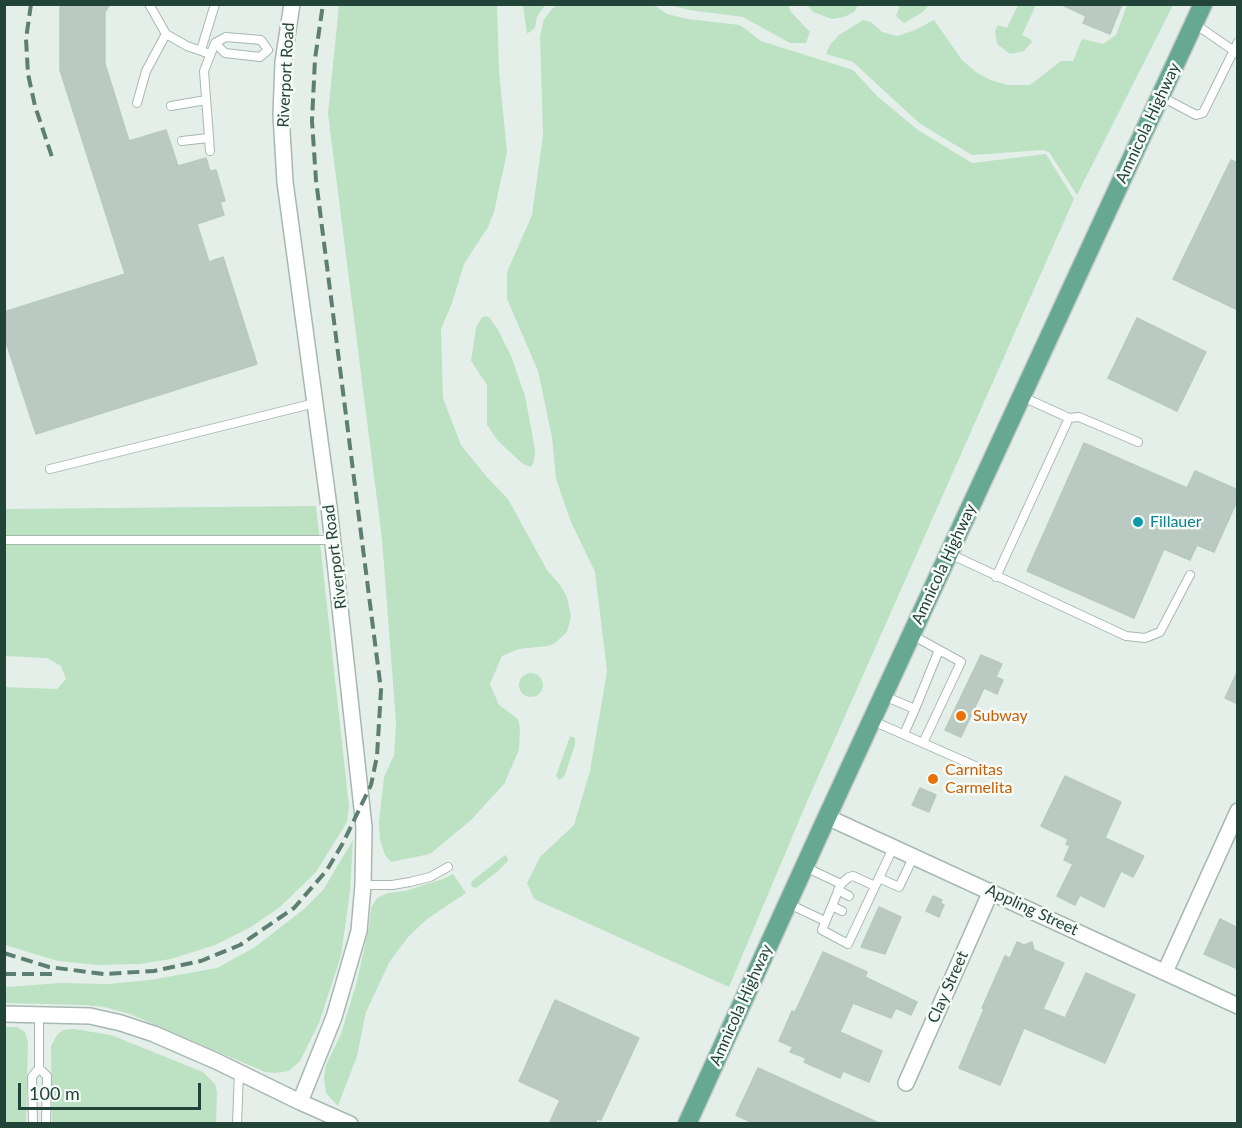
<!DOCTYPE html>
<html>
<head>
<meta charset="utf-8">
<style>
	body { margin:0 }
	#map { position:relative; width:1242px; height:1128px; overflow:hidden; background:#e5efea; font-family:Lato,sans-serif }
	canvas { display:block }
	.frame { position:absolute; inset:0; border:6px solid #224337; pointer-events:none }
	.scale { position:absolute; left:18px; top:1083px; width:183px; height:27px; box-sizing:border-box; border:3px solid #224337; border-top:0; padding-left:8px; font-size:18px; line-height:21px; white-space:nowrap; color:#224337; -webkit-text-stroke:4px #f6fbf8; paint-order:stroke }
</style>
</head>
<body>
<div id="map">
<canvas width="1242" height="1128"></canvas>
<div class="frame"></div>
<div class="scale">100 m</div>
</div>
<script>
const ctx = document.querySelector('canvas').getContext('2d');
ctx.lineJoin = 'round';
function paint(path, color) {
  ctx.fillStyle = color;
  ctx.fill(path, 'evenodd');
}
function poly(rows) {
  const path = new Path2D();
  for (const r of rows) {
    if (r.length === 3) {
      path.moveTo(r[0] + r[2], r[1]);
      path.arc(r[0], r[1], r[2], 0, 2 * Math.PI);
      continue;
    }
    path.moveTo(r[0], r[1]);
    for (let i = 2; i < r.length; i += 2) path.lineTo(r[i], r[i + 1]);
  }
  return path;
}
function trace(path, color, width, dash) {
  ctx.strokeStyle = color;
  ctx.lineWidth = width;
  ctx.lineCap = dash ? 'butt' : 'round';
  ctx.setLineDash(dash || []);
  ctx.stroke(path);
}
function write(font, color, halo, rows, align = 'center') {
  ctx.font = font + ' Lato,sans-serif';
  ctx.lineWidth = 5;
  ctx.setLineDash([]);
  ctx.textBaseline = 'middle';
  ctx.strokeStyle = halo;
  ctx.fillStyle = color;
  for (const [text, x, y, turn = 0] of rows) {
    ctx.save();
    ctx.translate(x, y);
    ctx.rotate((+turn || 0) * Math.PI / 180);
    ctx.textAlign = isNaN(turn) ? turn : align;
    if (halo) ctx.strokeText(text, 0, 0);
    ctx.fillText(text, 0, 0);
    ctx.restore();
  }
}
paint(poly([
	[559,4,654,5,667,14,688,19,740,25,761,41,853,70,878,97,918,130,972,163,1046,154,1074,199,806,804,729,987,534,899,527,883,540,857,574,825,590,771,607,671,595,572,571,522,556,479,552,437,538,371,507,299,507,272,532,215,543,135,540,36,544,19,552,9],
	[339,5,497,5,499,70,507,153,494,212,488,227,464,264,452,303,441,329,443,398,461,445,486,476,508,499,547,570,560,585,567,597,571,617,567,632,554,644,547,646,519,649,502,656,490,684,499,705,518,719,520,728,519,750,504,784,471,820,430,854,391,862,385,855,380,840,379,822,384,777,394,755,396,723,382,539,328,114],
	[523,5,545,5,537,17,535,28,527,34],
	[671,5,788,5,791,12,810,32,806,43,790,43,743,17,689,10],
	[807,5,855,5,857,7,854,12,844,17,832,19,813,12],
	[900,5,900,4,929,5,923,12,904,23,896,16],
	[1018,5,1036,5,1022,35,1030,39,1032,42,1024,51,1010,54,997,44,995,31,998,25,1007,28],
	[1127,5,1173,5,1077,195,1049,152,1043,150,972,155,919,123,853,62,826,54,830,45,839,35,863,20,871,22,882,32,897,36,915,30,934,20,962,60,976,72,990,80,1008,85,1030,85,1061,61,1073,61,1082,39,1103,44,1116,35],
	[486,316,490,318,498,330,511,356,525,396,535,449,534,462,531,467,523,464,498,441,487,425,487,385,471,361,476,328,482,317],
	[316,506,349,806,347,822,316,872,280,907,251,927,215,945,171,959,140,964,97,965,58,961,5,945,5,687,57,689,66,679,61,666,47,658,5,656,5,509],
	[531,685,12],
	[570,736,575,738,575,745,564,777,559,780,556,776],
	[353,840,350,891,341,956,319,1023,300,1061,289,1071,276,1073,265,1072,130,1014,104,1007,84,1005,5,1003,5,987,61,983,108,984,150,980,217,968,255,947,304,909,323,890],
	[505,855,507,857,508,861,498,871,476,888,472,887,471,884,472,881],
	[453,874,466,893,427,919,409,936,390,961,366,1012,357,1056,338,1106,326,1093,324,1077,326,1065,341,1034,357,981,369,927,371,908,377,898,388,893,405,891,443,879],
	[5,1027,17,1027,25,1032,28,1042,26,1123,5,1123],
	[74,1029,111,1035,203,1072,215,1084,217,1092,216,1123,52,1123,51,1046,57,1035,63,1030]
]), '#bce2c3');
const building = poly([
	[60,4,110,4,105,12,105,64,129,141,166,130,178,166,206,158,210,171,216,170,225,201,220,202,224,215,197,224,209,262,223,257,257,364,36,434,4,336,4,312,125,274,60,70,60,4],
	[1060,4,1122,4,1110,34,1083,23,1086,16,1060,4],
	[1231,160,1238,163,1238,310,1173,279,1231,160],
	[1137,318,1206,352,1177,411,1108,378,1137,318],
	[1084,443,1187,488,1195,471,1238,490,1238,499,1214,552,1197,545,1190,560,1164,549,1134,618,1027,571,1084,443],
	[981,655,1002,664,996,677,1003,680,997,694,984,688,961,737,945,730,981,655],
	[1238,670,1238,704,1225,698,1238,670],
	[1065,776,1121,802,1105,838,1144,856,1133,877,1121,871,1104,907,1080,895,1075,905,1057,896,1073,864,1064,860,1070,846,1066,844,1068,839,1041,826,1065,776],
	[920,788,936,795,929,812,912,805,920,788],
	[933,896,942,900,940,903,944,905,939,917,926,911,933,896],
	[879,907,901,917,885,954,861,947,879,907],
	[1220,919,1238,928,1238,969,1204,954,1220,919],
	[1017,942,1024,945,1032,942,1034,950,1064,963,1043,1009,1065,1018,1086,973,1135,995,1105,1063,1024,1028,1000,1085,959,1068,984,1009,982,1008,1005,956,1010,958,1017,942],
	[823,952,867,972,865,977,917,1002,911,1015,896,1008,891,1018,853,1003,840,1032,882,1051,869,1082,843,1071,840,1078,804,1062,806,1058,790,1052,793,1047,779,1041,792,1011,795,1012,823,952],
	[555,1000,639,1038,601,1120,597,1119,595,1124,549,1124,560,1100,519,1081,555,1000],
	[758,1068,881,1124,755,1124,736,1115,758,1068]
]);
paint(building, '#bacac2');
trace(building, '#b6cac0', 1.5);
const lane = poly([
	[149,4,166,34,187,46,210,54],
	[1195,24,1237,53],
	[226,37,261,40,268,50,260,57,225,53,215,43,226,37],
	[201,50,215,4],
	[1162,97,1196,115,1203,113,1238,42],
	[137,103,146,71,166,34],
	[171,106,206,100],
	[182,141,208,138],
	[210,151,204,71,215,43],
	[1069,418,1079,417,1138,442],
	[50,469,315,403],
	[4,540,333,540],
	[950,554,1126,636,1145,638,1160,632,1190,575],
	[996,577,1069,418,1023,397],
	[912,635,961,662,923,743],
	[884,696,915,709,939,650],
	[873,721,991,773],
	[904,734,915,709],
	[805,867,841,884],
	[879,878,899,887,913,858],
	[363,885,392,885,410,882,430,877,448,867],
	[875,886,853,876,849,877,841,884,822,930,848,944,893,848],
	[838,890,849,896],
	[789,904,825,921],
	[832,906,842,911],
	[39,1068,47,1076,46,1124],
	[33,1124,32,1077,39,1068,39,1015],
	[237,1124,239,1072]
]);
const street = poly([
	[292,4,283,62,281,114,285,182,329,507,364,827,363,885,359,931,334,1017,300,1102],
	[827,817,1238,1006],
	[1165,972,1238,811],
	[4,1014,90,1016,121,1023,154,1034,216,1061,300,1102,350,1124],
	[906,1083,991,891]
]);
const primary = poly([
	[687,1124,827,817,1203,4]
]);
trace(lane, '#a7b8b1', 10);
trace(street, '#a7b8b1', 18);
trace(primary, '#c1cac7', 21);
trace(lane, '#fff', 8);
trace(street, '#fff', 15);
trace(primary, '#66a892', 18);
trace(poly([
	[31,4,26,39,28,74,35,106,52,157],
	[4,953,49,967,104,974,154,971,201,961,240,945,294,908,327,870,343,843,371,785,377,756,381,690,316,180,312,121,315,59,323,4],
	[4,974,56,974]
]), '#5d7e72', 4, [12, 6]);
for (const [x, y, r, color] of [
	[1138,522,6,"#0f9aa8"],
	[961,716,6,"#e8710a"],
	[933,779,6,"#e8710a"]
]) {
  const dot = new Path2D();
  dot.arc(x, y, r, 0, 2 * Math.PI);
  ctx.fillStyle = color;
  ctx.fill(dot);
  trace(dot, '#f6fbf8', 2);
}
write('16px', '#224337', '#f6fbf8', [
	["Riverport Road",286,75,-87],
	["Amnicola Highway",1148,123,-65],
	["Riverport Road",335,557,-97],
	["Amnicola Highway",944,564,-65],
	["Appling Street",1032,910,25],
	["Clay Street",948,987,-66],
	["Amnicola Highway",741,1005,-66]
]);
write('16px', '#0d838f', '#f6fbf8', [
	["Fillauer",1150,522]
], 'left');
write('16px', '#c56008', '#f6fbf8', [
	["Subway",973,716],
	["Carnitas",945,770],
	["Carmelita",945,788]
], 'left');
</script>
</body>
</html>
